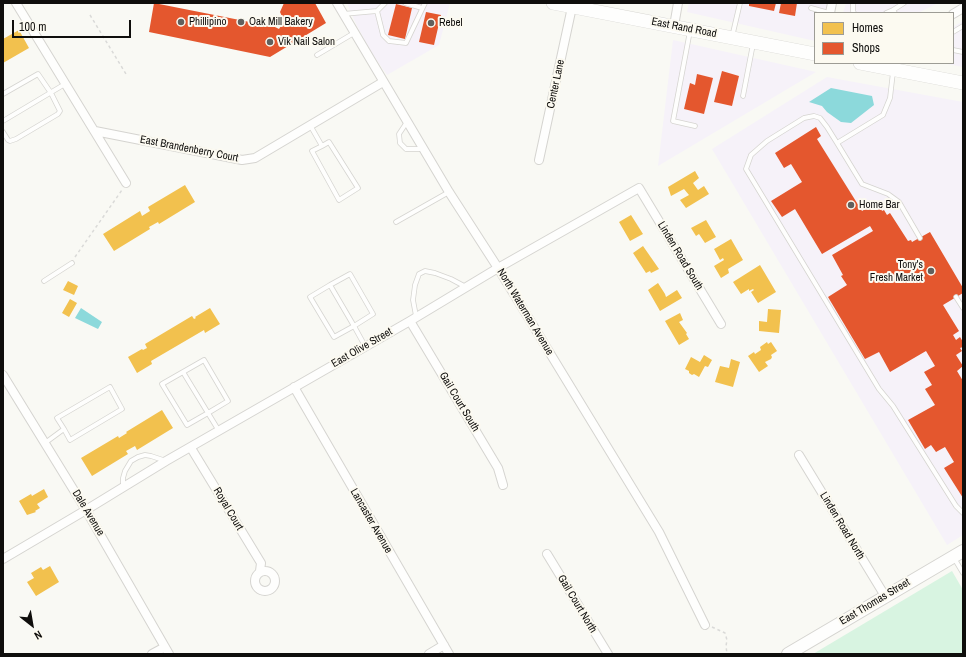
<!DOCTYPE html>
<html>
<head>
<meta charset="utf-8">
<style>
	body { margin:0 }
	#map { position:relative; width:966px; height:657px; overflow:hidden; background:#f9f9f4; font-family:"Archivo Narrow",sans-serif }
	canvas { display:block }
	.frame { position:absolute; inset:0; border:4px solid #0f0e0c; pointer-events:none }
	.legend { position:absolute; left:814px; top:12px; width:140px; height:52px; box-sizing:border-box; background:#fcfaf1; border:1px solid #9d9c95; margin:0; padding:5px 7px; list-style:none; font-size:12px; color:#0f0e0c }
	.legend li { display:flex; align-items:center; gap:8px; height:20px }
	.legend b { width:20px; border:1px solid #9d9c95 }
	.north { position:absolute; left:12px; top:605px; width:40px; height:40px; -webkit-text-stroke:3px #fcfaf1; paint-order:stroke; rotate:149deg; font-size:11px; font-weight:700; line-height:16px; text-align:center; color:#0f0e0c }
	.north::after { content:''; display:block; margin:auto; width:14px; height:18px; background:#0f0e0c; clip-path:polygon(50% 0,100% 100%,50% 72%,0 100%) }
	.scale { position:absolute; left:12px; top:20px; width:119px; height:18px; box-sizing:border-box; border:2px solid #0f0e0c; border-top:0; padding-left:5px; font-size:12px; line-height:14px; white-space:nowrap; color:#0f0e0c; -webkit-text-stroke:3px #fcfaf1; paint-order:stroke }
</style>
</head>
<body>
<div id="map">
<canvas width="966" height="657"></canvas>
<div class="frame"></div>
<ul class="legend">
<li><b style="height:11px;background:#f2c14e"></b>Homes</li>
<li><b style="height:11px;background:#e4572e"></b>Shops</li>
</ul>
<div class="north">N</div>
<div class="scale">100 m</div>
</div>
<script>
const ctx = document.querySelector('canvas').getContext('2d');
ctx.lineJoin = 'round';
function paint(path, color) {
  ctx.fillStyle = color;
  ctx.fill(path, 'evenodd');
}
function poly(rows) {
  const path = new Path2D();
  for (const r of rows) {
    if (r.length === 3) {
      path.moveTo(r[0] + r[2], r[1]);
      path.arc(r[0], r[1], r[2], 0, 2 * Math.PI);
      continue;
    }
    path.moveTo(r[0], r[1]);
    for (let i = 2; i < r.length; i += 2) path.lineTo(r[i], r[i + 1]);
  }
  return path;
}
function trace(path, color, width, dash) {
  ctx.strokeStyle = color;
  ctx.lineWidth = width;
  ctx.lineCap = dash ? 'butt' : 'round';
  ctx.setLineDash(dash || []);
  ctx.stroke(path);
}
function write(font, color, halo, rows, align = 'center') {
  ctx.font = font + ' "Archivo Narrow",sans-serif';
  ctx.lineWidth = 4;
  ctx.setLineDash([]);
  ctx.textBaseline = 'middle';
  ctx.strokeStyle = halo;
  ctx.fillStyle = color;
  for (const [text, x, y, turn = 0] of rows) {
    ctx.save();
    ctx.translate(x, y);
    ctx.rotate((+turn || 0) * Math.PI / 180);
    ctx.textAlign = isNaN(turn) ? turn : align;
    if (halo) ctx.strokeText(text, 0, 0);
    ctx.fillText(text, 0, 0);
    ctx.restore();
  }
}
paint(poly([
	[347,3,450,3,439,45,387,75,371,52,356,24],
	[689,3,829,3,826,13,815,13,815,41,687,12],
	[846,3,938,3,918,13,843,13],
	[963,21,963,67,942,63,953,63,953,27],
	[673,40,816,72,658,166],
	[827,77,963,102,963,535,947,545,712,149]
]), '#f6f2f9');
paint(poly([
	[952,571,963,590,963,654,813,654]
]), '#d8f4e1');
paint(poly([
	[831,88,872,96,874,105,851,123,841,122,827,112,822,106,809,102],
	[81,308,102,322,98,329,75,318]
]), '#8cd9db');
paint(poly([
	[19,30,29,48,3,63,3,39],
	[695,171,699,178,693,183,698,190,704,186,709,194,686,208,680,200,689,195,684,189,671,196,668,187],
	[185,185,195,202,159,224,158,222,149,227,150,229,114,251,103,234,140,211,142,216,150,211,148,207],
	[631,215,643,234,630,241,619,222],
	[706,220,716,237,705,243,699,234,696,236,691,228],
	[731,239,743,260,728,269,729,273,721,278,714,266,724,260,723,258,720,260,714,249],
	[643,246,659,269,651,273,650,271,646,273,633,253],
	[760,265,776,292,758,303,751,292,754,290,753,289,749,291,749,289,741,294,733,282],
	[68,281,78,286,74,295,63,290],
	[658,283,665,294,666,297,677,290,682,298,660,311,648,290],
	[70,299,77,303,69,317,62,313],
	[210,308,220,324,205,333,204,330,151,361,152,364,137,373,128,357,142,349,143,350,147,348,145,344,192,316,194,319,196,318,195,317],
	[768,309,781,310,779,333,759,331,759,321,767,322],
	[680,313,683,320,679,322,687,333,686,334,689,339,679,345,665,321],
	[767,342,768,344,771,342,777,351,771,355,772,357,771,359,765,362,768,366,759,372,748,356,754,352,755,354,761,350,760,347],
	[704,355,712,360,708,367,705,366,699,377,694,374,692,375,689,373,689,371,685,369,691,357,700,362],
	[731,359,740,362,733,387,715,382,720,366,729,368],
	[162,410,173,428,137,450,135,446,126,451,128,454,92,476,81,458,118,436,119,438,127,433,126,432],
	[44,489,48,497,37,504,40,508,35,511,36,512,27,515,19,501,31,494,32,496],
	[50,566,59,582,36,596,27,582,34,578,31,573,41,567,43,570]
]), '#f2c14e');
paint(poly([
	[154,3,275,27,279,29,284,21,280,12,284,3,315,3,326,23,270,57,149,32],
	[749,3,776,3,774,11,749,6],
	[781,3,797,3,795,16,779,13],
	[396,4,412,8,405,39,388,35],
	[426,12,441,15,434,45,419,42],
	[722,71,739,76,732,106,714,102],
	[697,74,713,78,704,114,684,109,690,83,695,85],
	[816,127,821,136,817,139,862,211,875,203,878,207,880,206,882,211,884,210,887,215,890,213,908,241,911,240,912,242,930,232,963,288,963,293,943,305,959,331,953,335,956,340,960,337,963,342,963,347,960,348,962,351,956,355,963,366,957,371,963,381,963,498,944,468,954,462,945,447,936,452,931,445,925,449,908,420,935,405,925,389,932,385,924,372,935,366,926,351,890,372,879,352,865,359,828,297,847,285,841,276,843,275,832,255,873,231,870,226,822,254,795,209,782,217,771,201,802,182,791,164,784,168,775,153]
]), '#e4572e');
const lane = poly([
	[405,3,422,8],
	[853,3,853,11,854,13],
	[811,8,829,13],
	[893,10,904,3],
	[377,11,385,3],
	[886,13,893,10,895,13],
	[343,14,377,11,383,35,389,41,406,43,425,3],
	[690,31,673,121,695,126],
	[953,32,963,26],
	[732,37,740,3],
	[953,50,963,52],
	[317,55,354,33],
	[893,72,890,98,883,115,837,143,862,184,888,194,899,202,920,238],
	[3,94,38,74,51,93,60,111,58,114,16,139,10,141,8,140,3,132],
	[743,96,753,44],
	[3,121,65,84],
	[407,122,399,134,400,143,406,149,423,149],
	[310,125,322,146,329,142,358,188,339,200,312,151,322,146],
	[837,143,827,127,820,118,814,116,804,118,767,141,751,155,746,169,879,389,893,406,956,506,963,513],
	[396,222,449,192],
	[44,281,72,263],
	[330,285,354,326,334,337,310,297,330,285,350,274,373,314,354,326,365,346],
	[956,297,963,308],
	[416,316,413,300,415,285,419,274,425,271,435,273,451,279,466,287],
	[183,372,162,384,187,425,208,413,228,401,204,360,183,372,208,413,219,431],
	[45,443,64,429,57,418,110,387,122,409,70,440,64,429],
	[123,487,123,478,125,471,131,461,138,457,145,455,151,456,166,461],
	[954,558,963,573]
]);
const street = poly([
	[16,3,126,183],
	[337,3,449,192,498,268,659,532,705,625],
	[830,13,832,3],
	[953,14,963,8],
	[674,26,678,3],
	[95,131,242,160,255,158,383,82],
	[539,160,572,7],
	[410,321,498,468,503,485],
	[3,375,86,510,169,654],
	[294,387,449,654],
	[191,448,261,563,260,571],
	[799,455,885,596],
	[547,554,608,654],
	[3,559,86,510,166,461,410,321,498,268,639,188,721,324],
	[265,581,10],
	[152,654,165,647],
	[429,654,444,645]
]);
const secondary = poly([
	[788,654,963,551]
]);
const primary = poly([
	[553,3,815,54],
	[860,63,963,83]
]);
trace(lane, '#d5d4d0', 5.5);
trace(street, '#d5d4d0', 10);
trace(secondary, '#d5d4d0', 14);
trace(primary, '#d5d4d0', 14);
trace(poly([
	[90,15,126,74],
	[75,257,122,190],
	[712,627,725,633,727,640,726,646,727,654]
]), '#dadad8', 1.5, [3, 3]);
trace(lane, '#fefefd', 4);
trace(street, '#fefefd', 8);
trace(secondary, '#fefefd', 12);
trace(primary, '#fefefd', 13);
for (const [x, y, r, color] of [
	[181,22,4,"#61605d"],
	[241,22,4,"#61605d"],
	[431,23,4,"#61605d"],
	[270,42,4,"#61605d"],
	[851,205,4,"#61605d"],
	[931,271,4,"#61605d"]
]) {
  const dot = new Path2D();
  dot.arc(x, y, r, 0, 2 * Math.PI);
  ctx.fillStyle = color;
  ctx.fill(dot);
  trace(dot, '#fcfaf1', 1.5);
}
write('11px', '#0f0e0c', '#fcfaf1', [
	["Phillipino",189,22],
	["Oak Mill Bakery",249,22],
	["Rebel",439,23],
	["Vik Nail Salon",278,42],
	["Home Bar",859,205],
	["Tony's",923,265,"right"],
	["Fresh Market",923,278,"right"]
], 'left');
write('11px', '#0f0e0c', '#fcfaf1', [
	["East Rand Road",684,28,11],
	["Center Lane",556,84,-78],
	["East Brandenberry Court",189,149,11],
	["Linden Road South",680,256,59],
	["North Waterman Avenue",525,312,59],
	["East Olive Street",362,348,-30],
	["Gail Court South",459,402,59],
	["Royal Court",228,509,59],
	["Dale Avenue",88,513,59],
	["Lancaster Avenue",371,521,60],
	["Linden Road North",842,526,59],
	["East Thomas Street",875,602,-31],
	["Gail Court North",577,604,59]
]);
</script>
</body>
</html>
